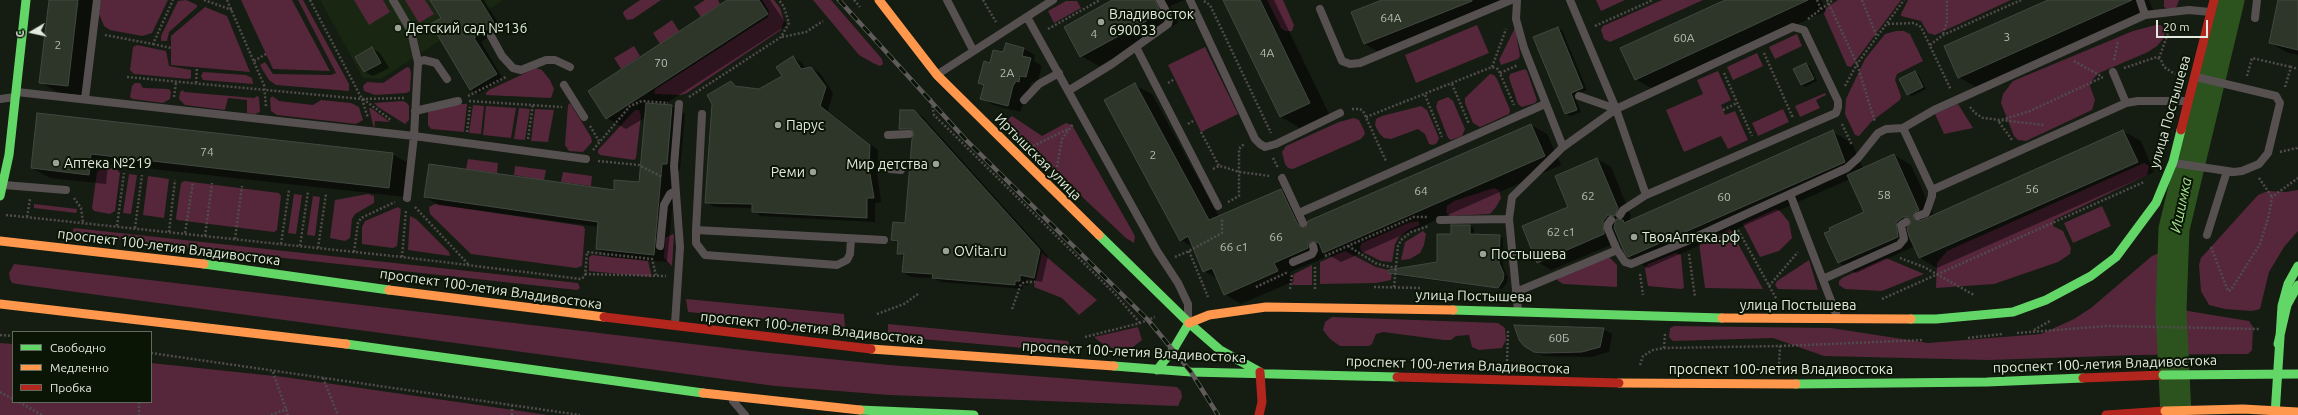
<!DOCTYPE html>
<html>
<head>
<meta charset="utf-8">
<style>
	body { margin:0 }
	#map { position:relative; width:2298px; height:415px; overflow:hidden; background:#151c12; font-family:Ubuntu,sans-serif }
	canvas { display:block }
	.legend { position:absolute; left:12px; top:331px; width:140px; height:72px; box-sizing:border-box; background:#0a1506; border:1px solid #606a5d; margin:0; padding:5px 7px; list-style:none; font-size:12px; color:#e2eadf }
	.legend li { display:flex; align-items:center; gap:8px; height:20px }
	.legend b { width:20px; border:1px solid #606a5d }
	.north { position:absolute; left:12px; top:12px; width:40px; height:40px; -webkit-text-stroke:3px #0a1506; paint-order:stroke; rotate:261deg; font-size:11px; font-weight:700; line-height:16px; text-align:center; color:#e2eadf }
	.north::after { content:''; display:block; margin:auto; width:14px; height:18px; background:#e2eadf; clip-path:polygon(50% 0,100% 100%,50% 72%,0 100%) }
	.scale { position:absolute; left:2156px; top:20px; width:52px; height:18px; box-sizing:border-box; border:2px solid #e2eadf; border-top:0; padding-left:5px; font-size:12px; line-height:14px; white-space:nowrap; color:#e2eadf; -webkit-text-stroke:3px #0a1506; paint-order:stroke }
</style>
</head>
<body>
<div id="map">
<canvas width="2298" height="415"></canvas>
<ul class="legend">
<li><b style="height:5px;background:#63d668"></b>Свободно</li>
<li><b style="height:5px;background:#ff974d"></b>Медленно</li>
<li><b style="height:5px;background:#b3261e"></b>Пробка</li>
</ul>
<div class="north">С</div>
<div class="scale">20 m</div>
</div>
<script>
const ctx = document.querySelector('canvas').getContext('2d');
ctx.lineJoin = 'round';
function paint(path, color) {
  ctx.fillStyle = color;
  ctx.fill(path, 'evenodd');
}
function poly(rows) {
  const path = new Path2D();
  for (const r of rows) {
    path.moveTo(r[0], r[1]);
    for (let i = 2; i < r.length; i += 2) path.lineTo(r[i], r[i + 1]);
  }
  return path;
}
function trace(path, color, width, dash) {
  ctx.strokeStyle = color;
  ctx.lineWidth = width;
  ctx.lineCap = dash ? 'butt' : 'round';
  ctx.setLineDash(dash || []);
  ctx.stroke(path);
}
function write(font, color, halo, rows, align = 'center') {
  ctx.font = font + ' Ubuntu,sans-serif';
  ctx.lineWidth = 4;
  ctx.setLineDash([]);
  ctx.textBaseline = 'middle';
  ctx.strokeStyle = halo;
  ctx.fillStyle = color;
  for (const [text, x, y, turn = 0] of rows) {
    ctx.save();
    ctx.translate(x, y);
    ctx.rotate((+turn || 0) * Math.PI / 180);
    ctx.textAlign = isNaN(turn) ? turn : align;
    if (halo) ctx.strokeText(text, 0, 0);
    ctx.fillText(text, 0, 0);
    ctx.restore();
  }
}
paint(poly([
	[320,0,503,0,381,79,363,78]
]), '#182612');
paint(poly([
	[101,0,168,0,152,33,142,36,110,30,104,26,99,14],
	[186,0,197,5,197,7,169,32,167,41,161,41,161,36,178,1],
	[241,0,292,0,330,71,273,69],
	[298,0,303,0,349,84,349,91,276,85,269,80,262,69,260,65,265,62,273,74,331,75,336,73],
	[354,0,383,0,390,12,369,25],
	[405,0,425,0,434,14,419,23],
	[640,0,661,0,633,19,627,20,623,14,624,11],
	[705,0,718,0,720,4,701,17,694,7],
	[762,0,774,0,780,8,784,21,781,30,687,93,681,95,655,94,654,92,656,89,768,17,769,11],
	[813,0,831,0,882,59,883,64,880,66,873,63,859,55],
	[1267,0,1283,0,1294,25,1292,31,1285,31,1281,28],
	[1596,0,1625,0,1601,11],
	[1662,0,1703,0,1610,42,1604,39,1601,30,1603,26],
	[1838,0,1901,0,1851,67,1847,66,1824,14,1826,8],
	[1908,0,2011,0,1935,35,1928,33,1921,21,1901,16,1901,14],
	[2164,0,2179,0,2176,8,2168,9,2164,7],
	[1066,1,1077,1,1081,8,1054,23,1048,11],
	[205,7,227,16,250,72,171,65,171,36],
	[672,20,679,31,660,44,653,33],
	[1477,25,1489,53,1416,83,1405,55],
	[2156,25,2161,25,2165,32,2163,39,2157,46,2148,52,2099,73,2093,79,2090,86,2095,100,2092,110,2026,141,2018,140,2014,136,2001,103,2003,94,2013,81,2133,31],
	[1515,28,1520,56,1518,59,1501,65,1499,60],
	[1896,31,1904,31,1910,34,1923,61,1897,74,1895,80,1901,96,1900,100,1872,121,1859,136,1855,135,1845,114,1846,99,1865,59,1885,34],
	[1797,34,1802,46,1775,59,1769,47],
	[137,45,166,51,169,66,191,70,191,78,188,79,134,74,130,70,133,47],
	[634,46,640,56,621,69,614,58],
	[1205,47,1238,114,1201,132,1168,65],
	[1757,53,1763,66,1733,80,1727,67],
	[407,67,410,68,411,74,410,91,406,93,375,95,364,91,363,86,367,82,383,83],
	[536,68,542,70,550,80,554,89,551,98,486,95,486,93,489,90],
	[1525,69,1527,71,1537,100,1535,103,1522,107,1518,104,1509,78,1510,74],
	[1718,71,1731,100,1721,105,1725,115,1735,111,1748,140,1728,149,1721,136,1684,152,1666,110,1703,94,1697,80],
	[203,72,246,75,252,78,253,84,203,80,201,76],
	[1490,74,1494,75,1497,79,1510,110,1509,114,1480,127,1473,123,1465,103,1465,98],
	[135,83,140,83,143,88,169,89,171,92,170,99,163,103,132,99,130,97,132,86],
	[183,90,184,92,254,98,257,96,259,97,260,112,255,114,247,113,247,100,228,98,225,110,185,105,179,99,180,92],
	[1825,93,1826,95,1816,100,1820,108,1800,117,1795,106],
	[272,96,279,101,313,105,321,100,351,103,359,107,363,120,356,124,277,115,271,111,270,99],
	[1448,97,1453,101,1465,129,1462,136,1451,140,1448,138,1436,107,1438,101],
	[403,101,407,103,409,106,409,120,405,124,378,107,374,103],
	[570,103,591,137,592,142,583,152,569,151,565,145,568,105],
	[458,104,467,104,464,132,431,129,428,125,428,112],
	[1958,104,1973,128,1944,134,1935,114],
	[473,105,484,106,481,134,469,133],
	[486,106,516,108,511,138,483,135],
	[1421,106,1427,110,1439,138,1437,143,1433,145,1429,144,1425,134,1418,129,1391,139,1384,138,1379,133,1375,125,1376,119,1382,116],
	[369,108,371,108,390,122,375,121,374,129],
	[519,108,530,109,525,140,514,139],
	[535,109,554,110,548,142,531,141],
	[1783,109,1789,122,1758,136,1752,123],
	[635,110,639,110,641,116,636,158,634,160,600,155,598,153,598,150],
	[1012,116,1042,136,1066,123,1072,125,1135,236,1134,243,1126,238,1014,133,1006,121],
	[1354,118,1359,120,1364,130,1365,134,1361,139,1293,169,1288,168,1285,164,1282,152,1286,146,1339,122],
	[468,159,498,163,497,173,466,169],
	[2144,163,2149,166,2147,175,2054,220,2053,226,2063,231,2071,248,2070,254,2058,262,1994,284,1936,288,1937,263,1947,251],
	[515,166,546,170,544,180,514,175],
	[103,167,116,169,120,173,115,211,110,214,94,211,92,208,97,172],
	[563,172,592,176,591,186,561,182],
	[129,174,137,175,131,214,123,213],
	[148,176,169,179,164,218,143,215],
	[184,181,279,193,281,196,277,230,274,232,177,220,176,218,181,183],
	[1494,188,1499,190,1501,198,1496,207,1490,214,1450,216,1446,212,1447,206,1454,201],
	[2298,190,2298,231,2284,247,2269,272,2260,309,2252,311,2225,309,2209,305,2201,291,2199,265,2201,258,2258,195,2268,191,2286,192],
	[294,194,302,195,296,234,288,233],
	[368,194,374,196,374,203,355,214,352,219,350,238,345,241,330,238,335,200],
	[313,196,320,197,315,236,307,235],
	[34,204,77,209,77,211,76,213,34,208],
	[435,204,583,226,585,229,582,266,576,268,471,254,430,214,429,207],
	[2102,206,2111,226,2073,243,2064,223],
	[398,207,401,209,397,246,393,248,362,244,362,227,365,221],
	[1776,209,1780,211,1789,222,1792,238,1779,251,1760,257,1743,224],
	[410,216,416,219,449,252,450,256,408,250],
	[1418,221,1420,225,1410,229,1399,237,1395,244,1392,262,1381,261,1361,251,1360,247,1362,243,1408,223],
	[74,228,578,283,580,288,577,290,73,235,72,232],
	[1730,229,1763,289,1705,288,1699,243],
	[1423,231,1426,234,1424,245,1420,253,1410,259,1401,260,1405,242],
	[673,234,674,235,672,266,664,258,665,238],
	[2166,250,2173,250,2183,255,2187,260,2188,266,2184,308,2188,311,2249,321,2253,327,2252,350,2248,354,2229,354,2138,355,1989,360,1824,356,1773,338,1673,341,1669,337,1670,328,1674,326,1831,328,1928,343,2041,334,2074,319,2091,308,2152,256],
	[1345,251,1376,267,1388,270,1392,272,1391,280,1376,283,1320,284,1320,262],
	[1042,253,1097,300,1079,315,1062,298,1034,287],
	[1676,253,1681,255,1684,288,1681,289,1648,286,1645,269,1648,264],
	[592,255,648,261,652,277,589,271,589,257],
	[1609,257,1617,265,1617,287,1563,284,1557,280,1560,277],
	[1886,258,1924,274,1882,291,1845,289,1839,285,1839,281,1842,278],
	[1809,260,1818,290,1778,289,1775,285,1777,281],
	[14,264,760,352,889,365,1177,387,1181,391,1182,397,1178,406,889,395,775,386,24,285,12,283,10,279,9,273],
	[1312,265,1312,285,1292,285,1294,274],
	[686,299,844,314,845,327,688,312],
	[1332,317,1498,323,1505,328,1506,340,1502,348,1479,350,1472,347,1469,335,1456,336,1451,340,1444,340,1383,332,1376,334,1372,344,1369,346,1340,346,1330,339,1323,330,1325,322],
	[888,324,1068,341,1071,350,1069,352,888,336],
	[1138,327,1142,340,1133,347,1115,349,1104,345,1094,337],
	[0,343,13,344,13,402,151,402,151,363,284,377,548,415,0,415]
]), '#56273b');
paint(poly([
	[50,0,99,0,87,96,59,93,40,82],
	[432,0,484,0,502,29,481,42,503,79,478,94,471,89,443,45,443,18],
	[729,0,770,0,787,25,662,106,672,106,685,114,680,171,676,171,667,262,610,257,597,249,599,227,439,205,425,197,614,191,640,184,646,117,626,129,607,118],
	[1114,0,1184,0,1170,6,1178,23,1099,66,1081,56],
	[1224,0,1274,0,1329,114,1300,128,1281,117],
	[1384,0,1516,0,1384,55,1365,44],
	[1727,0,1821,0,1826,11,1655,90,1635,79],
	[2050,0,2149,0,2153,10,1978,88,1958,77],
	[2279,0,2298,0,2298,55,2286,52,2270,43],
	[1558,28,1562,30,1587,90,1574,95,1581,112,1570,116,1566,114,1535,38],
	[1006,44,1024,49,1035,55,1034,61,1042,66,1037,83,1032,81,1020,112,993,105,982,98,985,86,979,83,991,64,1004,54],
	[372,48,380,53,389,68,373,76,365,72,357,57],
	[793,57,801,62,806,69,811,68,820,73,833,93,828,111,878,150,877,173,881,202,875,203,875,222,761,216,753,211,753,208,714,207,706,202,731,82,740,88,759,90,783,76],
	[1806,64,1810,66,1817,81,1805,87,1801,84],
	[1915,72,1919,75,1926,89,1912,96,1908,94],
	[1135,85,1152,94,1219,217,1281,190,1297,200,1308,222,1531,125,1547,134,1561,165,1341,262,1325,253,1324,258,1290,272,1294,281,1241,304,1225,294,1218,279,1204,271,1194,248,1181,240],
	[913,111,922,116,1048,256,1042,282,1028,279,1028,285,1023,285,1023,289,942,282,933,278,911,277,903,272,904,257,898,253,899,244,892,240,906,224,915,133,908,133,900,128],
	[38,114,392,154,410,164,406,197,108,164,106,184,50,178,32,168],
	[2123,131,2141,141,2154,172,1937,268,1920,258,1915,246,1856,273,1838,262,1865,212,1850,179,1648,268,1629,257,1617,233,1618,242,1551,270,1538,262,1597,159,1611,167,1631,216,1629,221,1833,132,1852,143,1863,169,1894,155,1911,165,1934,216],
	[1452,226,1470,226,1474,228,1474,235,1499,236,1503,238,1503,266,1508,277,1507,283,1502,289,1393,275,1389,272,1438,263,1452,235],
	[1603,329,1612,334,1609,352,1591,357,1543,356,1524,345]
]), '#0007');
trace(poly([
	[2176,415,2171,310,2174,229,2229,0]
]), '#2c521e', 31);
const building = poly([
	[49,0,78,0,68,86,39,83,49,0],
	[430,0,480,0,495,24,474,38,497,74,470,90,431,24,441,18,430,0],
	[727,0,759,0,768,14,606,119,588,91,727,0],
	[1112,0,1155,0,1161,13,1080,57,1064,27,1112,0],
	[1223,0,1260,0,1310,103,1280,117,1223,0],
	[1382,0,1472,0,1472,1,1364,44,1351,12,1382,0],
	[1725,0,1808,0,1635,80,1620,48,1725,0],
	[2048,0,2132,0,1958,78,1944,46,2048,0],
	[2278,0,2298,0,2298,50,2269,43,2278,0],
	[1558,27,1583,88,1571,93,1577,110,1565,114,1533,37,1558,27],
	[1006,43,1024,48,1022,56,1031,58,1026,77,1020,76,1019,82,1016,81,1013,86,1008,106,980,99,984,85,978,83,984,61,990,63,993,50,1003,52,1006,43],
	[372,47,381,63,364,72,355,57,372,47],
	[793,56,801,69,811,67,826,87,820,106,870,145,869,168,874,198,867,198,867,218,752,212,752,204,705,203,712,104,707,95,731,81,735,86,759,89,782,76,776,67,793,56],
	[1806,63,1814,79,1801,85,1793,69,1806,63],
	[1915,71,1923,87,1907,95,1899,79,1915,71],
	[1135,83,1209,220,1281,189,1298,225,1305,228,1308,221,1531,124,1545,156,1323,253,1319,243,1311,241,1308,244,1308,248,1274,263,1278,271,1224,295,1212,268,1203,272,1188,236,1180,241,1104,100,1135,83],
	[646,103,672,105,667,164,662,164,654,255,596,249,598,222,424,197,429,164,614,190,614,180,639,182,646,103],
	[900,110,914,110,1040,250,1034,278,1020,275,1020,281,1015,281,1015,285,932,278,933,274,902,272,904,254,897,254,898,241,891,240,893,222,905,223,912,139,914,134,911,129,899,129,900,110],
	[37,113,393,153,389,188,91,154,89,175,31,168,37,113],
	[1833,130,1845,162,1628,257,1625,253,1614,228,1616,219,1623,220,1624,223,1833,130],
	[2123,130,2138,162,1919,258,1909,236,1907,228,1911,222,1908,217,1903,217,1896,222,1898,237,1838,263,1824,233,1830,231,1829,228,1864,212,1847,175,1894,154,1919,210,1914,213,1913,218,1920,221,2123,130],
	[1597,158,1618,208,1615,216,1608,215,1603,221,1604,234,1537,263,1522,226,1568,207,1555,176,1597,158],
	[1451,225,1470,225,1470,234,1500,235,1499,263,1504,274,1503,280,1498,288,1388,273,1388,270,1437,262,1437,234,1451,234,1451,225],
	[1514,325,1604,328,1600,347,1582,352,1543,353,1534,352,1524,346,1519,340,1514,325]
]);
paint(building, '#2d3629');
trace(building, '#424840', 1);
trace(poly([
	[204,0,232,10],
	[227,0,264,85,266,107],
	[310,0,362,99,368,118],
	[854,0,860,7],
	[983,0,996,22],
	[1817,0,1821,9],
	[1827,0,1857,64,1875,122],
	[1862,0,1877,37],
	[1204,1,1210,5,1271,133],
	[1808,19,1833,0],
	[1888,24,1914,23,1921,27,1951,90],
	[1595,26,1653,0],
	[1048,29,1100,0],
	[1943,34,1947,22,1947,0],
	[105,35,153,44,173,0],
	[782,37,806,32,823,21],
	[153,44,171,48],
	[1930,45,1943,35,2021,0],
	[1764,53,1793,118],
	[2159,58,2171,25],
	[2114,60,2118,41],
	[254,61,266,54],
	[2074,61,2101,76],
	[1492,67,1506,29],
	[2124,68,2157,57,2161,60,2164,67,2175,74],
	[1500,73,1518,65],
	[1724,73,1752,136],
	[2247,76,2252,58,2291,67],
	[127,77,362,99,404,98],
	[196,83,197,67],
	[1168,83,1175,79],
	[1452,84,1469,124],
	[1845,86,1857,64,1904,0],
	[2285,87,2291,67,2298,69],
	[1425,95,1442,137],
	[468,96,506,77],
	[174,97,176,82],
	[689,97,781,37,789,23,784,7,779,0],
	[931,98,934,115,1114,293,1140,323],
	[363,99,391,120],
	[469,101,562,107],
	[1970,107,1975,113,1983,118,2044,125],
	[1352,109,1360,109,1363,111,1386,161],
	[1723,110,1737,103],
	[1366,117,1492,67,1498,69,1514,105],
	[1998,121,2030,111,2103,77],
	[1999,122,2012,140],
	[1188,124,1195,120],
	[1842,124,1852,145],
	[590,126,599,141],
	[467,132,470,107],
	[1201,132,1219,166],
	[528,139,533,104],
	[1033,146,1068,129],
	[593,150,630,106,642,101,668,103],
	[2280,152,2297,148,2298,146],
	[1273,158,1278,168],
	[598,161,639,165,662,177],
	[1057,167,1062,139,1073,124],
	[1213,169,1219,166,1224,167,1239,172,1270,176],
	[2259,178,2272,197],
	[74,198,81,208,83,223],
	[1228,202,1239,196,1239,149,1244,144],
	[415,207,469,265],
	[6,215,402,257,581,279,585,276,587,252,652,259,656,275],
	[27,217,30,199],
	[117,226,124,173],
	[135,228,142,175],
	[1738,230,1777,300],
	[169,232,175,180],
	[185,233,193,182],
	[205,236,212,183],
	[235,239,242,186],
	[281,244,289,190],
	[300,246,308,192],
	[1348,246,1377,264,1396,268],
	[2211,247,2228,291,2231,290,2260,244,2269,215,2272,197,2298,178],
	[318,248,326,194],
	[1189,251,1208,297],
	[354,252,358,223,361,218,395,202],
	[1689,254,1695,297],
	[1325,256,1414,217,1428,217],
	[402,257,406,210],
	[1175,257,1189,251,1222,233,1222,218],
	[1900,258,1924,267,1974,295],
	[585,274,666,276],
	[1640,274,1643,295],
	[1769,286,1798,252],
	[1256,287,1288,272],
	[1374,287,1421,288],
	[1394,287,1398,246,1401,240,1411,232,1429,226],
	[1290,289,1292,274],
	[1315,289,1315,266],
	[1882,299,2144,182],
	[1012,309,1021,284,1025,282,1035,282],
	[877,314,904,304,918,294],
	[2034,330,2050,321],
	[2017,333,2108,326,2260,329],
	[0,335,13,336],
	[1085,337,1140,323,1155,317],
	[1968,338,2002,334],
	[1780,346,1923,340],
	[1664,348,1665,334],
	[151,353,580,415],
	[1507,361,1508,330],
	[1640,365,1643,356,1653,350,1664,348,1780,346,1779,365],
	[273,372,288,415],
	[323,378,338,415],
	[0,392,13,399],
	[19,402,42,415],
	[139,402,139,415],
	[271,415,287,409],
	[512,415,512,406]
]), '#504c4c', 2.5, [2, 2]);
trace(poly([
	[393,0,411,31,418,62,414,136,407,198],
	[947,0,973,50],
	[1190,0,1255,139,1260,144,1265,147,1276,144,1340,113],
	[1517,0,1516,19,1524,48,1563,147,1512,197,1509,219,1518,310],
	[1570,0,1616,109],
	[2140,0,2145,15],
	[1320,9,1342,61,1350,64,1360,63,1511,0],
	[1027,17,1157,251,1178,283,1188,304,1188,316],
	[2255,18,2257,0],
	[491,36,502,56,513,68,521,70,546,60,555,60,570,67],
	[1136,47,1218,206],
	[418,62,424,60,436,63,447,79],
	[2113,72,2126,103],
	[938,74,1053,0],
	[564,85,584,117],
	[1068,91,1112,64,1168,24,1169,20,1167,13,1160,0],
	[17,92,414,136,586,159],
	[0,99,15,97],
	[85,99,97,0],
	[1024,100,1039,84,1059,73],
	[415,111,458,101],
	[1903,128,1934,110,2145,15,2189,10,2210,12],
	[888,135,909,134],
	[1563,147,1616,109,1646,195,1836,113,1838,107,1838,101,1804,30,1793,27,1616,109,1579,96],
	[2174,163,2234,172,2242,171,2259,164,2268,153,2280,103,2276,96,2196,77],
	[890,169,901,170],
	[1282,178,1303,223],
	[4,185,66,190],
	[1299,213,1545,104],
	[1620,215,1623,210,1646,195],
	[1918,216,1926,213,1932,196,1932,190],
	[1440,220,1509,219],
	[696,230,702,114],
	[2207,235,2227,171],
	[851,239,850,254,847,260,837,265,705,255,696,243,696,230,884,240],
	[660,246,664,205,670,194,675,191],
	[1617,250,1625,262,1631,264,1687,241,1790,194],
	[1293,262,1312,254,1314,250,1313,246],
	[1823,279,1899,245,1904,239,1901,225,1906,222],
	[1516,292,1617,250,1608,229,1608,224,1611,220],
	[1838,319,1790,194,1847,168,1858,158,1878,133,1886,129,1903,128,1932,190,2126,103,2138,101,2187,101],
	[675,324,680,247,674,166,679,104],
	[733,401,745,415]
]), '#575051', 8);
trace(poly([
	[0,196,9,155,26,0],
	[1099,235,1189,323,1220,350,1260,372],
	[204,264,389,290],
	[1453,310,1722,318],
	[1911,319,1936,319,2013,312,2046,300,2091,276,2116,257,2156,203,2173,162,2181,130],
	[346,344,703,393],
	[2278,344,2287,305,2298,285],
	[1114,366,1191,372,1397,377],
	[1157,370,1173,350,1189,323],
	[1796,384,1987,382,2083,378],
	[860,410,974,415],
	[2275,415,2282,306,2288,284,2298,266]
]), '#63d668', 9);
trace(poly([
	[879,0,937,75,1099,235],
	[0,241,204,264],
	[389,290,604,317],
	[0,304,346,344],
	[1722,318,1911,319],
	[1189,323,1209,315,1266,307,1453,310],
	[871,349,1114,366],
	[1619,383,1796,384],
	[703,393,860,410]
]), '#ff974d', 9);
trace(poly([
	[2181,130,2214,0],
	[604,317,871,349],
	[1397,377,1619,383],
	[2083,378,2163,375],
	[1259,415,1262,402,1260,372],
	[2106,415,2165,411]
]), '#b3261e', 9);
const rail = poly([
	[839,0,966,140,1148,320,1191,372,1218,415]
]);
trace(rail, '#5e5b5a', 4.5);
trace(rail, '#0a1506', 3, [9]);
trace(poly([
	[2163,375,2298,374]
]), '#63d668', 9);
trace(poly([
	[2165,411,2243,409,2298,412]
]), '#ff974d', 9);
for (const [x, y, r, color] of [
	[1101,22,4,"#9aa297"],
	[398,28,4,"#9aa297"],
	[778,125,4,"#9aa297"],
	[56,163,4,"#9aa297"],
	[936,164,4,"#9aa297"],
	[813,172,4,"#9aa297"],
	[1634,237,4,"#9aa297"],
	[946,251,4,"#9aa297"],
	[1483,254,4,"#9aa297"]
]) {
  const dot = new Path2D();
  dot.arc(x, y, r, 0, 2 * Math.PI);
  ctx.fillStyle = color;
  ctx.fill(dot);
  trace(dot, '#0a1506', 1.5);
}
write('12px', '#b5bdb2', null, [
	["64А",1391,18],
	["4",1094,34],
	["3",2007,37],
	["60А",1684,38],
	["2",58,45],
	["4А",1267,53],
	["70",661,63],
	["2А",1007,73],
	["74",207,152],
	["2",1153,155],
	["56",2032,189],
	["64",1421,191],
	["58",1884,195],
	["62",1588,196],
	["60",1724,197],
	["62 с1",1561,232],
	["66",1276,237],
	["66 с1",1234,247],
	["60Б",1559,338]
]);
write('14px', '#e2eadf', '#0a1506', [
	["Владивосток",1109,14],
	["690033",1109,30],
	["Детский сад №136",406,28],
	["Парус",786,125],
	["Аптека №219",64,163],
	["Мир детства",928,164,"right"],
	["Реми",805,172,"right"],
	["ТвояАптека.рф",1642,237],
	["OVita.ru",954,251],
	["Постышева",1491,254]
], 'left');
write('14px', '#e2eadf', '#0a1506', [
	["улица Постышева",2170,112,-74],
	["Иртышская улица",1038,157,45],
	["проспект 100-летия Владивостока",169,247,7],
	["проспект 100-летия Владивостока",491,289,8],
	["улица Постышева",1474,296,1],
	["улица Постышева",1798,305],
	["проспект 100-летия Владивостока",812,328,6],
	["проспект 100-летия Владивостока",1134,352,3],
	["проспект 100-летия Владивостока",2105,364,-2],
	["проспект 100-летия Владивостока",1458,365,2],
	["проспект 100-летия Владивостока",1781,369]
]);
write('italic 15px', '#a2e08e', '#0a1506', [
	["Ишимка",2181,205,-78]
]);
</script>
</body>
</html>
